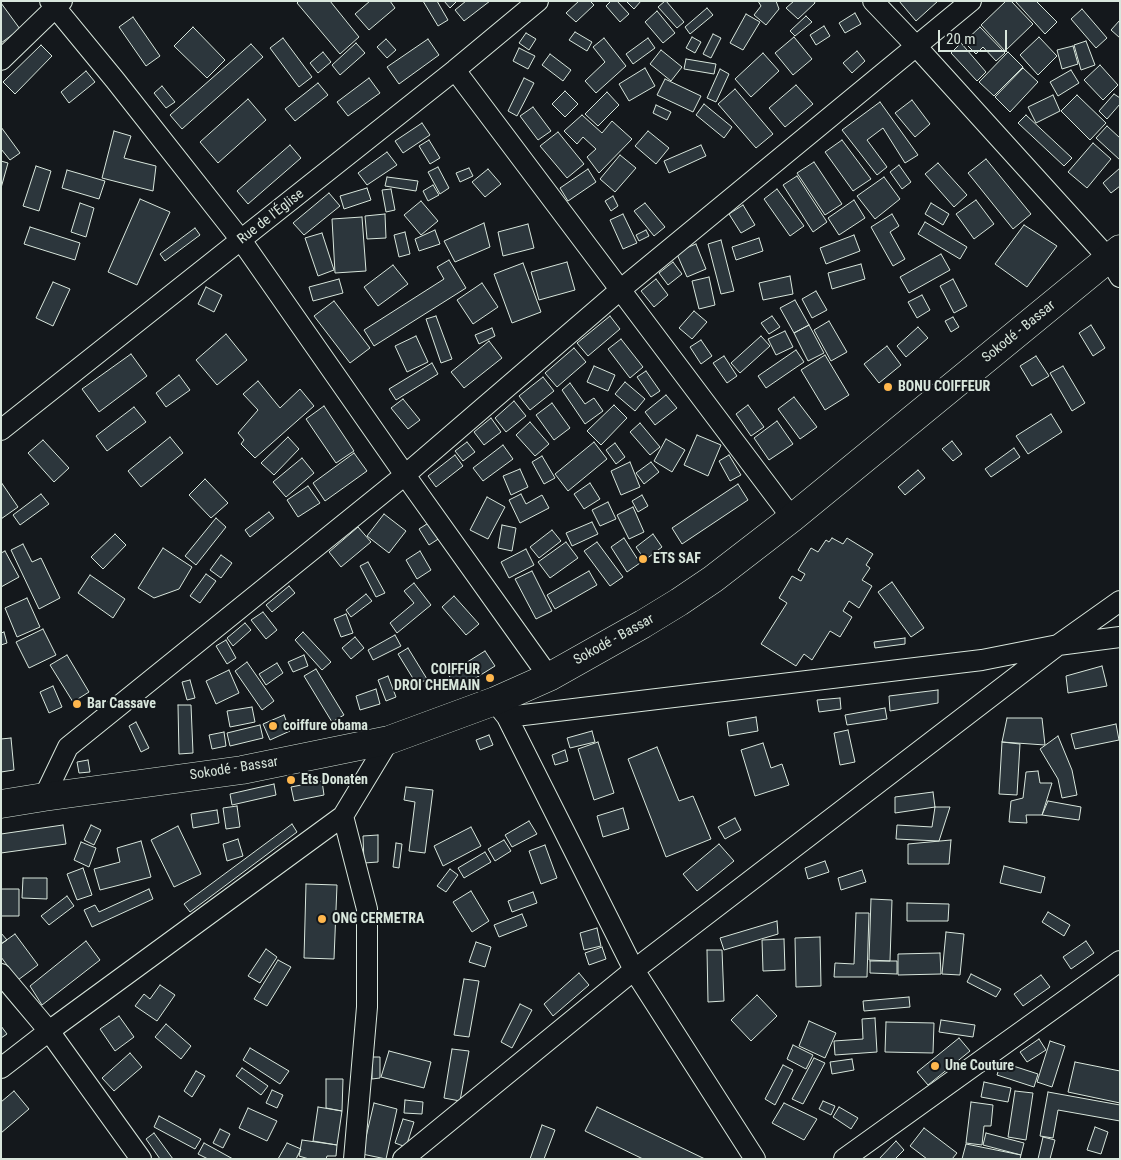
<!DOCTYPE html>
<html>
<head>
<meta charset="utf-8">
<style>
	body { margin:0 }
	#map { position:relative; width:1121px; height:1160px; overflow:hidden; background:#14181c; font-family:"Roboto Condensed",sans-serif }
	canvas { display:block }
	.frame { position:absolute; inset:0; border:2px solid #d8e6dc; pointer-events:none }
	.scale { position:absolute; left:938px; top:30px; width:69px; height:22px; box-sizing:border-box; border:2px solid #d8e6dc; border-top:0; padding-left:6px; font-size:15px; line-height:18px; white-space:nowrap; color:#d8e6dc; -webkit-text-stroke:4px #14181c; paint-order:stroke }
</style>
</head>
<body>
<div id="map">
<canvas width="1121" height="1160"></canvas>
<div class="frame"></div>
<div class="scale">20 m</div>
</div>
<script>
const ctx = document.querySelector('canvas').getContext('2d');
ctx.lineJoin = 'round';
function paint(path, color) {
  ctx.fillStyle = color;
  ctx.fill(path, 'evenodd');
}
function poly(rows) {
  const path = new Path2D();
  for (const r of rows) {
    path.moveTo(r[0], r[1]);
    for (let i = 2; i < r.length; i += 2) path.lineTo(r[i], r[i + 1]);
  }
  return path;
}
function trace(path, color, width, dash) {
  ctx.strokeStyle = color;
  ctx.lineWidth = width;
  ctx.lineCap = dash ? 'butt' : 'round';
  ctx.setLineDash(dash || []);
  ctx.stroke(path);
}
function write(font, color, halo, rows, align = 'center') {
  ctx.font = font + ' "Roboto Condensed",sans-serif';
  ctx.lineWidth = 4;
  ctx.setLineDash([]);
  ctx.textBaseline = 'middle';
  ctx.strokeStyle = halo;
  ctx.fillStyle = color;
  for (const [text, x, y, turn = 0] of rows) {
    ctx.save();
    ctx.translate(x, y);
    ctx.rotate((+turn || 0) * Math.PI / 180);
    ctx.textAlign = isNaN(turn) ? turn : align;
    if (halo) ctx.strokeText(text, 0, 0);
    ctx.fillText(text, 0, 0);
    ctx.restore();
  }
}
const building = poly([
	[299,1,330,1,359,37,340,54,297,3,299,1],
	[370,1,390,1,395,8,369,30,355,14,370,1],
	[423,1,437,1,448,20,438,26,423,1],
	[444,1,457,1,450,8,444,1],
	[466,1,490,1,464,21,455,10,466,1],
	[579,1,590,1,594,5,576,22,566,13,579,1],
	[611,1,617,1,629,14,620,22,606,6,611,1],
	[626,1,641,1,634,9,626,1],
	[665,1,666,1,684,22,677,28,658,7,665,1],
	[758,1,776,1,779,9,766,25,754,15,761,6,758,1],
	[794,1,814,1,815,3,798,19,786,8,794,1],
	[899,1,938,1,916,21,899,1],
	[1006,1,1011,1,1033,24,1005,51,981,25,1006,1],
	[1015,1,1036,1,1057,22,1045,34,1015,1],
	[1,3,20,29,1,43,1,3],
	[707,8,713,15,690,34,685,27,707,8],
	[1082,9,1107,38,1096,48,1071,19,1082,9],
	[657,11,675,33,663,43,645,22,657,11],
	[855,13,861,24,845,33,839,23,855,13],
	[746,14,760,22,743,50,730,43,746,14],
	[806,16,812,22,795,36,790,31,806,16],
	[133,17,160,56,146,66,119,27,133,17],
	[1120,20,1120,38,1111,30,1120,20],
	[824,26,830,36,816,45,810,35,824,26],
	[193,27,225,60,207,78,174,46,193,27],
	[980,27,1005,53,996,61,983,47,976,54,964,42,980,27],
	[575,32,592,42,587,51,569,40,575,32],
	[526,33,536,39,529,50,519,43,526,33],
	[713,34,721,38,711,58,703,54,713,34],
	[692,37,701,42,695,53,686,48,692,37],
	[794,37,812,59,793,75,775,53,794,37],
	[1039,37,1057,56,1038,75,1020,55,1039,37],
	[283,38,312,77,299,87,270,48,283,38],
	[604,38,626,66,596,93,585,81,605,62,593,47,604,38],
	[648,38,655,48,633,64,626,54,648,38],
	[386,39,396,50,387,58,377,47,386,39],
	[428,39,439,55,399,84,387,67,428,39],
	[1086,41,1095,65,1081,70,1074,45,1086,41],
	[356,43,365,53,340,75,332,65,356,43],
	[961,43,986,72,977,81,951,53,961,43],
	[251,44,263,57,182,129,170,115,251,44],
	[41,45,52,56,15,94,3,82,41,45],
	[1073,46,1078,64,1062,69,1057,50,1073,46],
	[519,48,535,56,528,69,513,61,519,48],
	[661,50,682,67,671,81,650,64,661,50],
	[857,51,865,61,852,73,843,63,857,51],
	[323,52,331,62,318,73,310,63,323,52],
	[1008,52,1023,67,994,96,979,82,1008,52],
	[763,53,779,71,751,97,735,79,763,53],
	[550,54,571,70,563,81,542,65,550,54],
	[686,59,716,64,714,74,684,69,686,59],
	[1100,65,1118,85,1103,100,1084,80,1100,65],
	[645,68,655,86,629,101,619,84,645,68],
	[1023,68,1038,82,1010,112,995,97,1023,68],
	[720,69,729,74,716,102,707,98,720,69],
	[1071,70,1079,83,1058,96,1050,82,1071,70],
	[86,71,95,82,69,103,61,92,86,71],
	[369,78,380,93,348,116,337,102,369,78],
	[524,78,534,83,517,116,508,111,524,78],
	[665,79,701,96,693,112,657,95,665,79],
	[318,83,328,95,295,121,285,109,318,83],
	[796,85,813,104,785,127,769,108,796,85],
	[162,86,175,102,166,108,154,93,162,86],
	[735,89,773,134,756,148,718,104,735,89],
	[565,91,578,104,565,117,552,104,565,91],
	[607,92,619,105,598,126,585,114,607,92],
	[1114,94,1120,98,1120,104,1107,119,1099,111,1114,94],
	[1053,95,1060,111,1036,123,1028,107,1053,95],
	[1077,95,1106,123,1090,140,1061,111,1077,95],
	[248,99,266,120,218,163,200,142,248,99],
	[912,100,930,124,915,137,895,113,912,100],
	[880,102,918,155,905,163,883,128,867,140,887,167,877,175,842,130,880,102],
	[704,104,732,127,724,138,696,115,704,104],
	[656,105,671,112,667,120,653,113,656,105],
	[533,107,551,131,538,140,520,116,533,107],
	[582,115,602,133,612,121,632,139,599,173,587,157,596,149,583,137,577,144,564,131,582,115],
	[1026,115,1072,158,1064,166,1018,123,1026,115],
	[422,123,430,135,403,153,395,141,422,123],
	[1107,126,1120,138,1120,160,1096,138,1107,126],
	[1,127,20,153,10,160,1,149,1,127],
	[114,131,131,136,124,158,156,166,153,191,102,178,114,131],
	[648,131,669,148,656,164,635,146,648,131],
	[558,132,584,164,567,178,540,146,558,132],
	[429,140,440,158,430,164,419,146,429,140],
	[842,140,871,179,853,191,825,152,842,140],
	[1093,143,1111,159,1087,188,1068,172,1093,143],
	[290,145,301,158,248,204,237,191,290,145],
	[701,145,706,156,669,173,664,161,701,145],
	[387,152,397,165,367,185,358,173,387,152],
	[620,155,636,168,615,192,600,179,620,155],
	[986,159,1031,214,1013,229,968,173,986,159],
	[1,161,8,163,1,188,1,161],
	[814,162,842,204,825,215,797,173,814,162],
	[938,163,967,195,954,207,925,174,938,163],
	[899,165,911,182,902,189,890,172,899,165],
	[36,166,51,171,39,211,23,206,36,166],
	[438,167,449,188,440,194,428,172,438,167],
	[469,168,473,176,460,182,456,173,469,168],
	[1120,168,1120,186,1111,193,1103,183,1120,168],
	[488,169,501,184,485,197,472,182,488,169],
	[588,169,596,182,568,201,560,188,588,169],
	[67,170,105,181,99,199,62,188,67,170],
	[797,176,827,222,813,232,783,185,797,176],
	[387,177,418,181,416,191,385,186,387,177],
	[884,177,900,199,875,219,857,196,884,177],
	[433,185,439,195,428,201,423,191,433,185],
	[367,188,371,200,344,209,340,196,367,188],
	[391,189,395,210,386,212,382,190,391,189],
	[777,189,804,226,790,236,764,199,777,189],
	[329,193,340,206,304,235,293,223,329,193],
	[613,196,618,206,611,211,605,201,613,196],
	[140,199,170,212,137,285,108,272,140,199],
	[854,200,865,218,839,235,828,218,854,200],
	[976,200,994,224,974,239,956,214,976,200],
	[421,201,438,221,421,235,404,215,421,201],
	[80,203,94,208,86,237,71,232,80,203],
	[645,203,665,227,654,236,634,211,645,203],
	[931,203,949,214,943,225,925,214,931,203],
	[743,205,755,225,741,233,729,214,743,205],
	[385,214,386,238,367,239,365,216,385,214],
	[623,214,637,243,623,249,610,220,623,214],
	[892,214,899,226,890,232,905,259,893,266,871,227,892,214],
	[362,217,366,271,335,273,332,219,362,217],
	[925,222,967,247,960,259,918,234,925,222],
	[484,223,490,247,455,262,444,241,484,223],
	[528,224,534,248,503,256,498,232,528,224],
	[1024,225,1057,246,1027,287,995,264,1024,225],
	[30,227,80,243,75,260,24,244,30,227],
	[195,228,200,235,165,261,160,254,195,228],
	[435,230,440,244,419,251,415,239,435,230],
	[646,230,649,236,639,241,636,235,646,230],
	[405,232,410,254,399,257,394,235,405,232],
	[322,233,334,270,318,276,305,238,322,233],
	[854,235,860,251,826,264,820,248,854,235],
	[759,238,763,251,736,260,732,247,759,238],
	[721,240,734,291,721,294,708,244,721,240],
	[696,244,706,269,687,277,676,252,696,244],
	[941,254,950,270,909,293,900,277,941,254],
	[449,260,466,288,374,346,364,330,444,279,437,267,449,260],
	[567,262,575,290,539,300,531,272,567,262],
	[673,262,682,274,668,285,659,273,673,262],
	[523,263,541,312,512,323,494,274,523,263],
	[861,264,865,279,832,289,828,273,861,264],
	[393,265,408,284,378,306,364,287,393,265],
	[790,276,793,294,763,300,759,283,790,276],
	[709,277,715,305,699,309,692,281,709,277],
	[339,279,343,293,313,301,309,287,339,279],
	[656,279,668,295,654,307,641,291,656,279],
	[953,279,967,306,954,313,940,286,953,279],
	[53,282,70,289,53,326,36,318,53,282],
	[482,283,498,307,473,324,457,300,482,283],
	[206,287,222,295,214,312,198,304,206,287],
	[816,291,827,310,812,318,802,299,816,291],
	[922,295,930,310,917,318,908,302,922,295],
	[795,300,809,325,794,333,780,308,795,300],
	[334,301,370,348,350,363,314,316,334,301],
	[694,311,707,322,692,339,679,328,694,311],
	[436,316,452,359,441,363,426,319,436,316],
	[610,316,620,329,588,356,577,343,610,316],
	[772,316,780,327,769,334,761,323,772,316],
	[953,317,959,327,951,332,945,321,953,317],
	[829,321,847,352,831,361,814,330,829,321],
	[809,325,824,353,808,361,794,333,809,325],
	[1091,325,1105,348,1093,356,1079,333,1091,325],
	[918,327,928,338,906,357,897,346,918,327],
	[492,328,495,336,479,344,475,335,492,328],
	[785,331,793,347,776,355,768,339,785,331],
	[226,334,247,360,217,385,196,360,226,334],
	[416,336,428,362,407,372,395,346,416,336],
	[761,336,770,346,740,373,731,363,761,336],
	[621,339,643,367,630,378,608,349,621,339],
	[701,340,712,356,701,364,690,347,701,340],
	[489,341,502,358,464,388,451,372,489,341],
	[887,346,901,365,879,383,864,364,887,346],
	[574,348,586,362,557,387,545,373,574,348],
	[796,350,804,362,766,388,758,376,796,350],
	[131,354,147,376,99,412,82,389,131,354],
	[825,355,849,395,825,410,801,370,825,355],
	[724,356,737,376,727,383,713,363,724,356],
	[1036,356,1049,376,1032,386,1020,366,1036,356],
	[432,363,438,374,396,400,389,389,432,363],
	[594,366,615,375,608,391,587,382,594,366],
	[1063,366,1085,403,1072,411,1050,373,1063,366],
	[646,371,660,391,651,397,637,377,646,371],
	[179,375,190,390,166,407,156,393,179,375],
	[543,377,554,391,530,410,519,396,543,377],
	[258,381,280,408,300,389,314,406,255,458,241,444,244,440,238,433,258,410,243,394,258,381],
	[625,382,645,399,635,411,615,394,625,382],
	[570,383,585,404,594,398,603,411,585,424,562,390,570,383],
	[666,395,677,408,655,425,645,412,666,395],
	[794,397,817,427,800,439,778,409,794,397],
	[403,399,420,420,408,429,391,408,403,399],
	[514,401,526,416,506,432,495,418,514,401],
	[552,403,570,428,554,440,536,415,552,403],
	[614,405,627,418,601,445,587,431,614,405],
	[748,405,764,427,751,436,736,414,748,405],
	[324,406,354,451,336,463,306,419,324,406],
	[134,407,146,422,107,451,96,436,134,407],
	[1051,414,1062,432,1028,454,1016,436,1051,414],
	[491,418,501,432,484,445,474,432,491,418],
	[777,421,793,444,769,460,754,438,777,421],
	[530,422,549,444,535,456,516,435,530,422],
	[640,423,660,447,650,455,630,432,640,423],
	[697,435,721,445,708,476,684,465,697,435],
	[170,437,183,453,141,487,128,471,170,437],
	[288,437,299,449,274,475,261,463,288,437],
	[666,439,685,450,672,472,654,461,666,439],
	[43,440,69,468,54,482,28,453,43,440],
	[952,441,962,454,953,461,942,449,952,441],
	[467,442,475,452,463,461,455,451,467,442],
	[594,442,607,459,568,491,555,474,594,442],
	[615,443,625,457,616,464,606,450,615,443],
	[503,445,513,459,483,481,473,468,503,445],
	[1014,448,1020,457,991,477,985,469,1014,448],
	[354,453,367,471,325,501,313,483,354,453],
	[455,455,463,466,436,487,428,476,455,455],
	[729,455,741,475,730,481,719,461,729,455],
	[542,456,555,478,544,484,532,462,542,456],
	[302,458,314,473,286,497,273,482,302,458],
	[630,462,640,487,621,495,611,471,630,462],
	[651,462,659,472,644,484,636,473,651,462],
	[520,469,528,487,511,495,503,476,520,469],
	[918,470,925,478,905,495,898,487,918,470],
	[205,479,228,503,211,518,189,495,205,479],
	[1,482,18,507,1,519,1,482],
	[590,483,600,499,584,509,574,494,590,483],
	[738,484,748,500,682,544,672,528,738,484],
	[308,486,320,503,298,517,287,500,308,486],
	[41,494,49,504,20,525,13,515,41,494],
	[521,494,526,504,542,495,549,508,520,523,509,500,521,494],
	[642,495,648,506,638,512,632,501,642,495],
	[487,497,505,507,488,539,470,530,487,497],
	[608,502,616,519,600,526,592,510,608,502],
	[633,507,644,532,629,539,617,515,633,507],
	[269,512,274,518,250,537,245,530,269,512],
	[384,514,406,531,389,553,367,536,384,514],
	[216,518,226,527,196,565,185,556,216,518],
	[433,520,443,536,429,545,419,529,433,520],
	[592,522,598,534,572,546,566,533,592,522],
	[502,525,516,528,512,551,498,548,502,525],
	[358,527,371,542,341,567,329,552,358,527],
	[552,530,561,541,539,558,530,547,552,530],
	[115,534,126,545,103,569,91,557,115,534],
	[653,534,662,547,645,560,636,547,653,534],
	[624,538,640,563,627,572,611,547,624,538],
	[832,538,843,544,847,538,873,554,866,565,870,568,862,580,872,586,859,608,849,601,843,611,852,617,840,637,830,631,812,660,804,654,796,666,761,644,787,603,779,598,792,576,801,581,805,574,798,570,811,548,818,552,826,540,829,542,832,538],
	[566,542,578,558,550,578,538,562,566,542],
	[597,542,623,577,610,586,584,551,597,542],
	[23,544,32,562,41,558,60,598,39,609,11,550,23,544],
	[163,548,192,567,179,589,154,598,138,588,163,548],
	[526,549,534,565,509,578,501,562,526,549],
	[5,551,19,577,1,587,1,553,5,551],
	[420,551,431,570,417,579,406,560,420,551],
	[221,555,232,563,221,578,210,570,221,555],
	[368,562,385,593,376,597,360,566,368,562],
	[532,571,552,611,536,619,515,579,532,571],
	[589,571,597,585,555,609,547,595,589,571],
	[206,574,216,581,200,603,190,596,206,574],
	[90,575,125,599,113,618,78,593,90,575],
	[892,582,924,628,911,637,878,592,892,582],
	[414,583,431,605,397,633,390,623,414,603,404,591,414,583],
	[289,586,295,593,272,612,266,605,289,586],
	[366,594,372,601,351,617,346,610,366,594],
	[454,596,479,624,466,635,442,607,454,596],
	[27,598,40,627,17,637,5,608,27,598],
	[263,612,277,630,266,639,251,620,263,612],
	[346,614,353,633,341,637,334,619,346,614],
	[245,623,251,630,233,646,227,638,245,623],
	[43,629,56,655,29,668,16,642,43,629],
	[4,632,7,643,1,645,1,633,4,632],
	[303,632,331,662,322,670,295,640,303,632],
	[395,635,401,646,373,660,368,650,395,635],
	[355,637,364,648,351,659,342,648,355,637],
	[905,638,905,644,875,648,874,642,905,638],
	[226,640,236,658,227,664,216,646,226,640],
	[408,648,427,679,417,685,398,654,408,648],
	[485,651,495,666,458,689,448,674,485,651],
	[67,655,89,692,73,702,50,665,67,655],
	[304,655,308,666,293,672,288,662,304,655],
	[247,662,274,701,262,710,235,671,247,662],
	[277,663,283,673,266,685,259,674,277,663],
	[1102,666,1107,686,1068,693,1066,676,1102,666],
	[316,669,344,715,332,722,304,676,316,669],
	[229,670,239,693,216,704,206,681,229,670],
	[388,676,396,697,386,701,378,680,388,676],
	[190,680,195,698,187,700,182,682,190,680],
	[53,686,62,707,49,713,40,692,53,686],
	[376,689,380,704,360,710,356,696,376,689],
	[938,690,938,703,890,711,889,696,938,690],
	[840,698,841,709,819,712,817,700,840,698],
	[178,705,191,705,193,753,179,754,178,705],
	[252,707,255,722,230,727,227,711,252,707],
	[885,708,887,719,847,725,845,715,885,708],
	[284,715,290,731,270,740,263,724,284,715],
	[756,717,758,731,729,736,727,722,756,717],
	[1007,718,1042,718,1045,745,1002,742,1007,718],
	[136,722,149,748,141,752,129,726,136,722],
	[1116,724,1119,740,1075,749,1071,734,1116,724],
	[260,725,263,738,230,746,227,733,260,725],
	[848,730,855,762,840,765,834,733,848,730],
	[592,731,595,742,570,748,567,738,592,731],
	[224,732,226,746,212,749,209,735,224,732],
	[489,735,493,745,480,750,476,740,489,735],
	[1058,736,1072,770,1077,795,1062,798,1058,779,1040,749,1058,736],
	[11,738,14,770,1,772,1,739,11,738],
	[598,742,614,793,594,800,578,749,598,742],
	[1002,742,1020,744,1017,795,999,794,1002,742],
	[763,743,771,768,782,764,789,785,755,796,741,750,763,743],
	[657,747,679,801,693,796,711,839,666,857,628,759,657,747],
	[565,750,568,761,555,765,552,755,565,750],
	[88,760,90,772,79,773,77,762,88,760],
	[1038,771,1040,783,1052,783,1042,815,1026,815,1027,823,1009,822,1011,801,1023,798,1026,772,1038,771],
	[322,781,324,795,294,801,291,787,322,781],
	[274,784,276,795,232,805,230,794,274,784],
	[406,787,433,790,425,853,409,851,415,802,404,800,406,787],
	[933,792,935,807,895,813,895,797,933,792],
	[1048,801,1081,807,1079,820,1042,815,1048,801],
	[237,806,240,827,226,829,223,808,237,806],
	[935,807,950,807,939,841,896,839,897,825,932,827,935,807],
	[623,808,629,829,603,837,597,816,623,808],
	[217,810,219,823,193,828,191,814,217,810],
	[735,818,741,830,725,839,718,827,735,818],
	[529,821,537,834,512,847,505,835,529,821],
	[292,824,297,832,190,912,184,904,292,824],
	[63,825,66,844,1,853,1,834,63,825],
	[91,825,101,830,94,845,84,840,91,825],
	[178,826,201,874,174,887,151,840,178,826],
	[471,827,481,846,443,866,434,846,471,827],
	[378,835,378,862,364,863,363,836,378,835],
	[238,839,243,856,227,861,223,844,238,839],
	[504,840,511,851,495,861,488,849,504,840],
	[951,840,949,864,908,864,908,844,951,840],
	[141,841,151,877,100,890,94,869,120,862,117,848,141,841],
	[81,842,96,848,89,867,74,860,81,842],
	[396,843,402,844,399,868,393,867,396,843],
	[719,844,734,861,697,891,683,874,719,844],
	[545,845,557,878,541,884,529,851,545,845],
	[485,852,491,862,464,878,458,868,485,852],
	[825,861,829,872,808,879,805,868,825,861],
	[1004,866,1045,877,1041,893,1000,883,1004,866],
	[83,868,92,895,77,900,67,874,83,868],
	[450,869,458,875,446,892,437,886,450,869],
	[862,870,866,882,841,890,838,878,862,870],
	[23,878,47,878,47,899,22,898,23,878],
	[306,884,337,885,334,959,304,958,306,884],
	[1,889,19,889,19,916,1,916,1,889],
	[149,889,153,899,92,927,84,910,95,905,99,912,149,889],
	[471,891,489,921,472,932,453,902,471,891],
	[533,892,537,903,512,912,508,901,533,892],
	[67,896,74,906,49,925,41,916,67,896],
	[871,899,892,900,890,961,869,960,871,899],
	[907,903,949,904,948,921,907,921,907,903],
	[1048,912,1070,925,1064,936,1042,922,1048,912],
	[856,913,869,913,867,977,834,977,835,963,854,964,856,913],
	[522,914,527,926,499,937,494,925,522,914],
	[777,921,778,934,724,950,720,938,777,921],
	[597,928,601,946,584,950,580,933,597,928],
	[946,932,964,934,960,975,942,974,946,932],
	[1,933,7,940,1,944,1,933],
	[15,934,38,965,18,980,1,957,1,944,15,934],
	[820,937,821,986,796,987,795,938,820,937],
	[784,939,785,970,763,971,762,940,784,939],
	[86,941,100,960,42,1005,30,986,86,941],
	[1086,941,1094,953,1071,969,1063,957,1086,941],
	[476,942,491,947,485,967,469,962,476,942],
	[602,947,606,959,589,965,585,953,602,947],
	[266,949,277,957,260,983,248,976,266,949],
	[707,950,722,950,724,1001,708,1002,707,950],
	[940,953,941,974,898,975,898,954,940,953],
	[278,960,291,967,267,1006,254,999,278,960],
	[870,961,897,961,897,974,870,973,870,961],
	[579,973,589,985,553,1016,544,1004,579,973],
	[971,974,1001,989,996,997,967,982,971,974],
	[1041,975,1050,987,1023,1006,1014,994,1041,975],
	[464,979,479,981,469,1037,454,1035,464,979],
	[160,985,175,995,157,1021,135,1006,144,994,150,999,160,985],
	[757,995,777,1016,751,1041,731,1020,757,995],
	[909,997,910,1007,864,1011,863,1001,909,997],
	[520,1004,532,1010,512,1048,501,1042,520,1004],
	[119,1016,134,1037,115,1051,100,1029,119,1016],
	[875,1018,877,1052,835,1055,834,1041,863,1039,862,1019,875,1018],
	[941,1020,975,1025,973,1037,939,1032,941,1020],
	[809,1021,836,1033,825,1058,799,1046,809,1021],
	[886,1022,934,1023,933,1053,885,1052,886,1022],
	[166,1024,191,1046,181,1059,155,1037,166,1024],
	[1,1026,7,1034,1,1038,1,1026],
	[959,1038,970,1051,928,1085,917,1072,959,1038],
	[1039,1039,1046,1050,1027,1062,1020,1052,1039,1039],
	[1050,1041,1065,1046,1052,1087,1037,1082,1050,1041],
	[793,1045,813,1055,806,1069,787,1059,793,1045],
	[250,1048,289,1071,280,1084,243,1060,250,1048],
	[452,1049,469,1051,460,1101,444,1098,452,1049],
	[389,1051,431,1062,424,1088,381,1077,389,1051],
	[130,1053,142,1067,114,1091,102,1078,130,1053],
	[372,1057,380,1057,380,1078,372,1079,372,1057],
	[814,1058,825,1063,803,1104,792,1099,814,1058],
	[852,1059,854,1070,832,1074,830,1062,852,1059],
	[1001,1062,1038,1074,1034,1087,997,1075,1001,1062],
	[1075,1062,1120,1071,1120,1103,1068,1092,1075,1062],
	[783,1065,793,1070,775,1105,765,1099,783,1065],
	[242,1068,268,1086,261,1095,236,1076,242,1068],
	[196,1071,205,1076,192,1097,184,1091,196,1071],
	[326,1079,343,1079,342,1111,326,1108,326,1079],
	[984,1082,1011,1088,1008,1102,981,1097,984,1082],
	[272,1090,283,1095,277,1108,266,1103,272,1090],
	[14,1091,29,1109,1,1133,1,1102,14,1091],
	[1015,1091,1033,1093,1026,1140,1008,1137,1015,1091],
	[1048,1092,1120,1105,1120,1121,1058,1110,1053,1138,1040,1136,1048,1092],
	[405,1100,423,1102,422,1114,404,1113,405,1100],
	[823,1101,835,1106,831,1115,819,1109,823,1101],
	[971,1102,993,1105,991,1126,984,1126,982,1145,966,1143,971,1102],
	[374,1103,397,1109,386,1159,362,1154,374,1103],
	[784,1103,817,1119,804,1140,772,1123,784,1103],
	[318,1107,342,1111,337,1145,313,1141,318,1107],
	[597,1107,705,1159,643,1159,585,1131,597,1107],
	[839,1107,858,1118,851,1129,833,1117,839,1107],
	[248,1108,277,1121,267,1141,239,1128,248,1108],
	[159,1116,201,1139,195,1149,154,1127,159,1116],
	[403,1119,414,1122,406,1147,395,1143,403,1119],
	[542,1125,555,1130,544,1159,530,1159,542,1125],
	[1095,1127,1108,1132,1101,1154,1087,1150,1095,1127],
	[924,1128,957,1153,952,1159,927,1159,910,1146,924,1128],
	[220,1129,230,1134,223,1148,213,1143,220,1129],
	[154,1133,173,1159,160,1159,146,1139,154,1133],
	[986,1133,1024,1143,1021,1155,983,1145,986,1133],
	[1043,1137,1055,1140,1050,1159,1038,1159,1043,1137],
	[302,1140,337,1145,336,1156,327,1156,326,1159,309,1159,299,1156,302,1140],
	[896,1141,904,1150,895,1159,879,1159,896,1141],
	[204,1143,233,1159,208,1159,198,1154,204,1143],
	[287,1143,301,1149,296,1159,278,1159,287,1143],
	[966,1144,1021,1155,1020,1159,962,1159,966,1144]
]);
paint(building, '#2c363c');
trace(building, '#d8e6dc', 1);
const minor = poly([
	[50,1,115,80,241,240,405,475,549,677],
	[873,1,916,46,1109,259,1120,277],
	[1,60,62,1],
	[455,70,792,518],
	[1,430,455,70,538,1],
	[499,707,507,717,634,970,755,1159],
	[507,717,982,660,1058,645,1120,637],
	[44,797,68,747,405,475,620,290,971,1],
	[343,816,367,909,367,1007,354,1159],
	[1,974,49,1031,141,1159],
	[1,1068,49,1031,343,816,389,740],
	[403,1159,634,970,1058,645,1120,601],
	[844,1159,1120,961]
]);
const primary = poly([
	[1,804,44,797,242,770,389,740,495,701,549,677,643,624,679,602,713,579,792,518,1120,249]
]);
trace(minor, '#d8e6dc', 22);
trace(primary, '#d8e6dc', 29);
trace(minor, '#14181c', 20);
trace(primary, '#14181c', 28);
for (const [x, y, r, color] of [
	[888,387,5,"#ffb74d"],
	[643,559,5,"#ffb74d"],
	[490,678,5,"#ffb74d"],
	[77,704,5,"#ffb74d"],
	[273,726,5,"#ffb74d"],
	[291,780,5,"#ffb74d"],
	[322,919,5,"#ffb74d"],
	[935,1066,5,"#ffb74d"]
]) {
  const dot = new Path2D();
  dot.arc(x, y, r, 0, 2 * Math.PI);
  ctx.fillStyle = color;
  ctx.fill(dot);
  trace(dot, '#14181c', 2);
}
write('14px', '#d8e6dc', '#14181c', [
	["Rue de l'Église",271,217,-38],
	["Sokodé - Bassar",1019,332,-39],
	["Sokodé - Bassar",614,640,-29],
	["Sokodé - Bassar",234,769,-9]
]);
write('bold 14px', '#d8e6dc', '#14181c', [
	["BONU COIFFEUR",898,387],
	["ETS SAF",653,559],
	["COIFFUR",480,670,"right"],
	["DROI CHEMAIN",480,686,"right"],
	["Bar Cassave",87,704],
	["coiffure obama",283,726],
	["Ets Donaten",301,780],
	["ONG CERMETRA",332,919],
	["Une Couture",945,1066]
], 'left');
</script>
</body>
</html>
